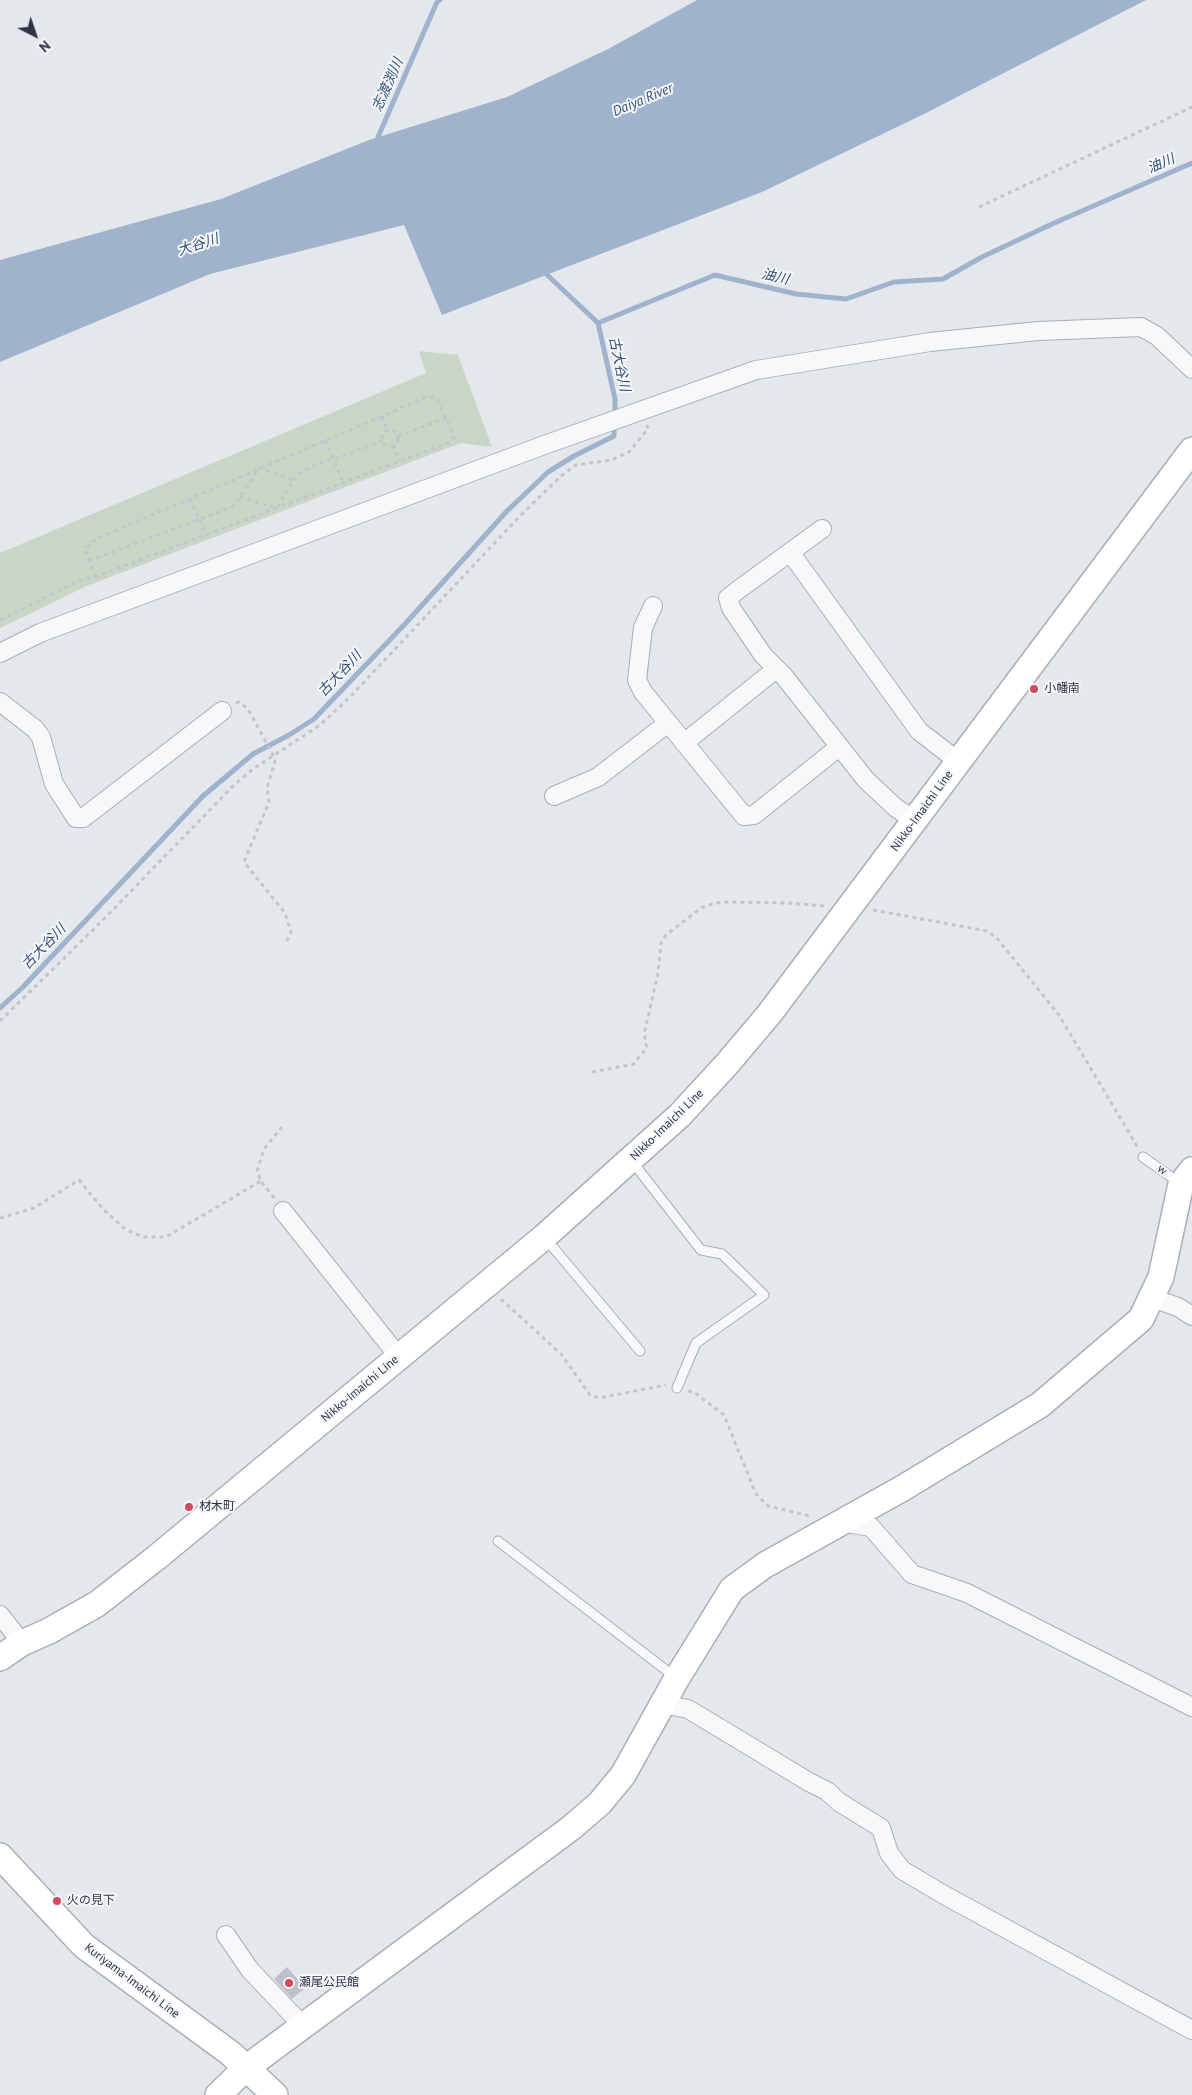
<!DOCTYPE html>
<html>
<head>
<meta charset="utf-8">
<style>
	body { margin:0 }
	#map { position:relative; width:1192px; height:2095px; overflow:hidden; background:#e4e7ec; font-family:"PT Sans",sans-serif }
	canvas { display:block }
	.north { position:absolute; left:10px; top:10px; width:50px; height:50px; -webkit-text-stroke:4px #f4f6f9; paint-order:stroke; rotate:139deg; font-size:14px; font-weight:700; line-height:20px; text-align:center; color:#2b3445 }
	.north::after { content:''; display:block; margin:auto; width:18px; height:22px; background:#2b3445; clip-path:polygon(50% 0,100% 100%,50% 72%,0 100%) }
</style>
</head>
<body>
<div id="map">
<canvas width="1192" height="2095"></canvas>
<div class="north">N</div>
</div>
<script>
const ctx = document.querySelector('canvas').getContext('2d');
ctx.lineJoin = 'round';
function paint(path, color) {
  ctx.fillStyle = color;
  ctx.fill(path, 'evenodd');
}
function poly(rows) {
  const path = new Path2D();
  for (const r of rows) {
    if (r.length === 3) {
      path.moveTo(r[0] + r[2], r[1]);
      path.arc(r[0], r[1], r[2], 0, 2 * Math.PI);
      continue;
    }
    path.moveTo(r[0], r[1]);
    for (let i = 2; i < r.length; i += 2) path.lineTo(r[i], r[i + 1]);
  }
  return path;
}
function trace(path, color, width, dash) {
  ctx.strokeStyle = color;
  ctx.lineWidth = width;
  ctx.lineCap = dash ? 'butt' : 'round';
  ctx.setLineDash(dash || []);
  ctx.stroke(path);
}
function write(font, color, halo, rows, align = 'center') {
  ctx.font = font + ' "PT Sans","Noto Sans JP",sans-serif';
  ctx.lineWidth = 4;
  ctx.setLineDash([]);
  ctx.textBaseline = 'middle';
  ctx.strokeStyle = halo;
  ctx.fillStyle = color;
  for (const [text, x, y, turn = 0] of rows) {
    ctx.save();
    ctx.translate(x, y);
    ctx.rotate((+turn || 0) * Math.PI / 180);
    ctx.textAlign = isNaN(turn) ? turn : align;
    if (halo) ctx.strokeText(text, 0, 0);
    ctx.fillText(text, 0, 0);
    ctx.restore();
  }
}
paint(poly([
	[419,351,458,355,492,447,461,443,89,585,0,628,0,553,426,373]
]), '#c9d6c5');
paint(poly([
	[697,0,1146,0,924,114,762,192,442,315,404,225,210,274,0,362,0,260,221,199,369,140,507,97,610,48]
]), '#9fb4cc');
trace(poly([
	[380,143,378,137,437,2,440,0],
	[542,270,598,323],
	[598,323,615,399,615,416],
	[598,323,715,275,796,294,846,299,894,282,943,279,982,257,1052,224,1192,163],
	[0,1008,22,988,203,796,253,754,289,735,314,719,405,624,507,511,548,472,574,456,614,436,614,424]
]), '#9fb4cc', 5);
paint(poly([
	[287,1967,305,1988,292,1999,274,1979]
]), '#bbc0ca');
const lane = poly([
	[1143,1157,1181,1184],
	[631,1160,701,1250,722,1254,764,1295,696,1343,677,1388],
	[546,1239,640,1351],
	[498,1541,675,1677]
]);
const street = poly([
	[822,529,738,590,728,598,731,608,763,655,783,675,866,780,896,808,916,821],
	[790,552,919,731,959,762],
	[653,606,643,628,637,680,643,692,744,816,754,815,839,747],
	[0,653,40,633,547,444,756,370,930,342,1038,331,1141,327,1157,336,1192,369],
	[0,702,35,729,41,737,54,784,76,818,83,818,222,711],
	[684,743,776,669],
	[554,796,598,777,668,723],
	[283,1211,399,1357],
	[1152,1298,1178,1307,1192,1316],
	[840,1522,871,1527,912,1574,967,1593,1192,1707],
	[0,1615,22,1643],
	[662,1704,688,1709,809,1782,827,1791,839,1802,881,1828,889,1853,902,1870,946,1896,1192,2030],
	[226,1935,250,1970,303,2026]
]);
const secondary = poly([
	[0,1658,22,1643,49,1631,97,1604,156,1558,544,1237,680,1115,727,1064,770,1013,1192,450],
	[0,1856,84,1946,230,2053,275,2095],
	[218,2095,246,2068,571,1828,600,1803,623,1775,677,1678,732,1589,765,1565,903,1488,1040,1405,1141,1319,1161,1277,1181,1184,1192,1170]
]);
trace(lane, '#a9aeb7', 11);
trace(street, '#a9aeb7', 20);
trace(secondary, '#a9aeb7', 28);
trace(poly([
	[979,207,1192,107],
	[382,416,387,430],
	[390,438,8],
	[398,436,446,418],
	[325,440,343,482],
	[393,445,399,461],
	[293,480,299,473,322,462,340,457,382,441],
	[190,498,206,535],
	[89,561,232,507,237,503,240,497,259,468,293,480,277,508,240,497],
	[0,620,83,579,95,577,448,443,454,437,437,399,429,396,96,539,85,550,95,577],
	[236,703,239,702,248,709,272,753,275,762,267,788,269,802,244,862,285,913,291,932,285,945],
	[873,910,987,931,996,937,1059,1015,1138,1148],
	[0,1021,104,919,233,786,253,769,320,725,350,697,519,517,561,476,576,465,611,460,629,452,648,429,647,425],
	[592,1072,634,1064,647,1047,645,1042,645,1030,658,973,661,943,666,935,701,908,715,903,726,902,788,903,825,906],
	[274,1198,261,1181,257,1171,264,1149,282,1127],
	[0,1218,34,1208,79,1180,103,1209,126,1230,144,1237,166,1237,261,1181],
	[501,1299,561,1354,590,1395,599,1398,666,1385],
	[688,1391,694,1392,724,1415,756,1494,768,1506,810,1516]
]), '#c2c5cb', 3, [4, 4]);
trace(lane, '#f7f8fa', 9);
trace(street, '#f7f8fa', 18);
trace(secondary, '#fff', 25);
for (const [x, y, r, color] of [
	[1034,689,5,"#d1495b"],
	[189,1507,5,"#d1495b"],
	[57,1901,5,"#d1495b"],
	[289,1983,5,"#d1495b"]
]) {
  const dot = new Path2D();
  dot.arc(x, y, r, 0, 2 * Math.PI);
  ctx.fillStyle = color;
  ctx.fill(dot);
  trace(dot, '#f4f6f9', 2);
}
write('12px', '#2b3445', '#f4f6f9', [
	["小幡南",1044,689],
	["材木町",199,1507],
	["火の見下",67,1901],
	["瀬尾公民館",299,1983]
], 'left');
write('12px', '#2b3445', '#f4f6f9', [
	["Nikko-Imaichi Line",922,811,-54],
	["Nikko-Imaichi Line",667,1125,-44],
	["w",1162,1170,36],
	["Nikko-Imaichi Line",360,1389,-40],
	["Kuriyama-Imaichi Line",132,1981,37]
]);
write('italic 14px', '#34527a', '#f4f6f9', [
	["志渡渕川",388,85,-66],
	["Daiya River",643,100,-23],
	["油川",1161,164,-24],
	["大谷川",198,245,-18],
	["油川",775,277,13],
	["古大谷川",619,364,78],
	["古大谷川",340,674,-47],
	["古大谷川",44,947,-46]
]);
</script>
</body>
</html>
